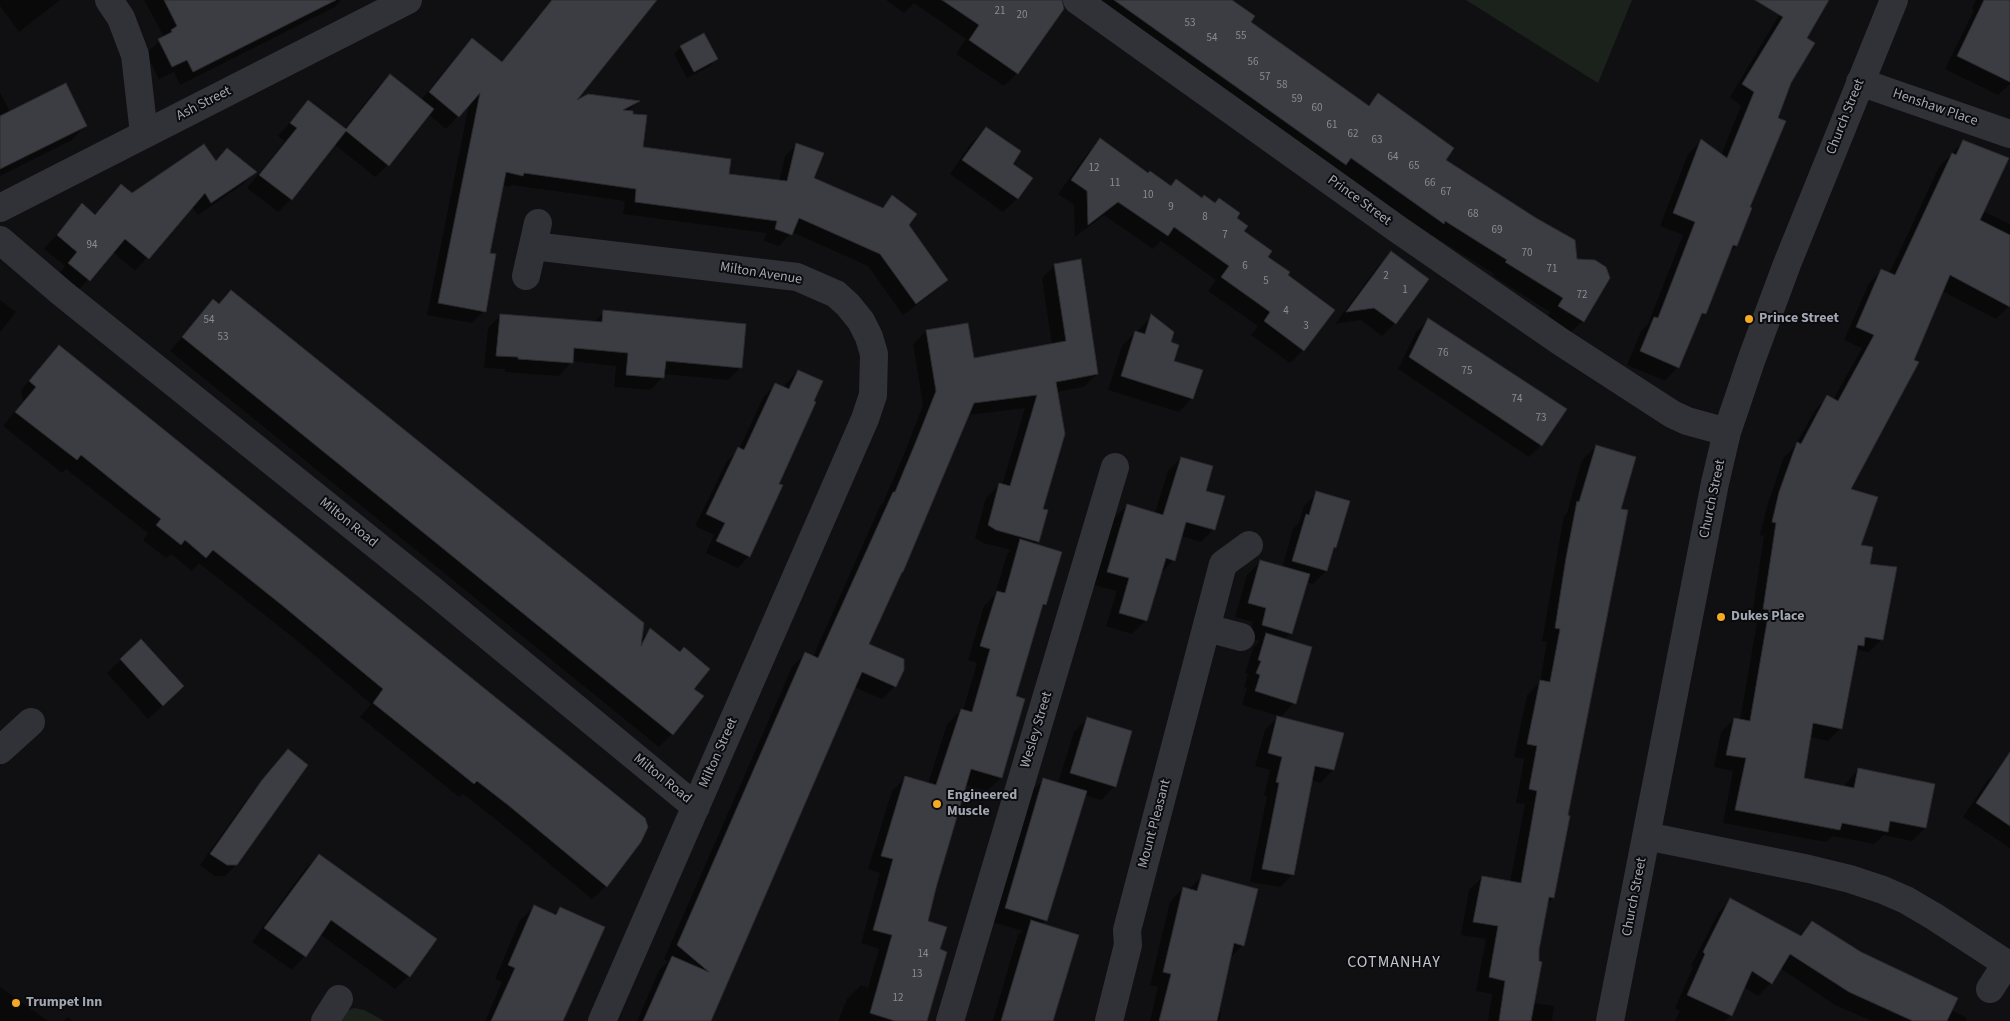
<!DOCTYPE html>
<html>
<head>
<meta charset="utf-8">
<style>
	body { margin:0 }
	canvas { display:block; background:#101012 }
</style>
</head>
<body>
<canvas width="2010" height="1021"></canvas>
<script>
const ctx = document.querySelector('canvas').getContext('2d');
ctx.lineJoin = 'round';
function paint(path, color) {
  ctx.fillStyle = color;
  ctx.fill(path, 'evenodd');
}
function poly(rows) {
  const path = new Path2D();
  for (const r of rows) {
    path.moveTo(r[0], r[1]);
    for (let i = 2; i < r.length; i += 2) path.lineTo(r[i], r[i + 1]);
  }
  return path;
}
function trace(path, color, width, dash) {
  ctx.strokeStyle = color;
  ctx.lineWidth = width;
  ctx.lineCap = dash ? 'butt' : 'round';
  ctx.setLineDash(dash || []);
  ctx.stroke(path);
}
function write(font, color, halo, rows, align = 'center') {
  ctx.font = font + ' "Source Sans 3",sans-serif';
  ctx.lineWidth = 4;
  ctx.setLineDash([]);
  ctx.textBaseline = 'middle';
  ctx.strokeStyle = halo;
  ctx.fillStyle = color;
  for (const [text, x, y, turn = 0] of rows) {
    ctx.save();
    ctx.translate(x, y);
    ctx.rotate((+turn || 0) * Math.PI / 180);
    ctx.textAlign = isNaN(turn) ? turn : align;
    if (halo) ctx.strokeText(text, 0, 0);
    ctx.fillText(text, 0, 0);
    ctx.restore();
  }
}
paint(poly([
	[1466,0,1632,0,1598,83],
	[354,1008,364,1010,384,1021,335,1021,343,1012]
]), '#1b221b');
paint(poly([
	[0,0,60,0,19,32,0,6],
	[144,0,341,0,335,7,180,85,174,72,159,79,146,53,164,37],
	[604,0,655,0,572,104,637,102,628,111,642,148,727,175,779,182,785,156,797,144,812,179,881,208,892,197,907,225,947,280,934,292,903,315,868,266,792,232,779,246,764,241,766,233,623,214,625,201,512,185,510,187,502,185,488,254,484,311,472,323,427,315,469,104,446,129,428,114,388,165,375,177,334,144,291,199,278,212,247,188,285,141,278,136,308,102,344,129,377,88,390,75,421,100,460,52,472,40,501,63,537,17,549,5],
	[778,208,778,225,776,225],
	[886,0,1060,0,1017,73,1004,86,956,54,966,39,914,3,904,13],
	[1082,0,1229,0,1249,22,1367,106,1378,95,1445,160,1583,321,1569,334,1546,320,1550,312,1493,276,1494,274,1432,235,1430,237],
	[1788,0,1828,0,1806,38,1736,246,1728,254,1704,313,1698,320,1678,367,1665,381,1627,365,1641,331,1648,324,1683,235,1660,226,1688,154,1701,141,1721,155,1741,106,1730,97],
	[1976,0,2010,0,2010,84,1998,95,1945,69,1974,10,1972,8],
	[681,47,716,59,710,66,687,78,674,54],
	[0,92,10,112,85,126,72,140,0,176],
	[986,129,1011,164,1031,178,1017,199,1003,212,950,174,972,142],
	[1100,140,1148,175,1170,187,1176,181,1202,199,1236,219,1242,231,1266,257,1286,275,1303,350,1290,363,1251,335,1258,326,1208,291,1216,280,1161,241,1153,249,1104,215,1075,237,1074,205,1058,194,1087,154],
	[1963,142,1983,211,2010,224,2010,309,2008,307,1996,319,1942,291,1849,489,1859,546,1869,565,1882,639,1869,652,1858,650,1855,653,1841,728,1828,741,1809,737,1802,779,1845,787,1846,783,1858,770,1933,785,1925,828,1912,841,1884,835,1874,844,1833,836,1826,842,1723,823,1733,771,1714,767,1721,732,1734,719,1740,720,1757,623,1751,622,1764,536,1760,535,1767,506,1784,457,1795,446,1815,410,1828,397,1833,400,1862,348,1844,340,1869,283,1882,270,1889,274,1939,167],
	[227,150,255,172,242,185,198,215,192,207,135,271,113,252,76,293,56,277,65,266,44,249,82,205,94,215,121,185,132,195,215,162],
	[1391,253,1395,323,1382,336,1361,320,1335,324,1378,266],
	[1055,265,1097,374,1084,387,1056,392,1038,541,1034,545,1045,604,1040,609,1014,697,1001,778,987,791,965,785,934,887,927,922,939,950,925,1021,838,1021,847,999,861,985,868,988,879,949,861,943,880,873,868,869,892,791,906,777,928,784,947,724,961,710,963,711,977,663,968,660,984,606,995,595,1007,554,1011,550,983,543,975,538,986,498,999,485,1002,485,1025,408,968,415,868,644,895,686,882,699,854,687,709,1021,637,1021,659,970,668,962,664,959,792,667,805,654,813,657,880,506,883,503,904,454,923,405,913,344,926,331,973,359,1052,345,1042,278],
	[231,292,641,639,650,630,693,689,672,734,659,747,170,351,213,301,218,305],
	[0,300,16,312,0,332],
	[604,312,741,367,728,380,663,374,663,377,650,390,614,387,616,366,572,361,559,376,505,372,505,369,484,368,488,328,500,316,593,323],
	[1152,316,1170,343,1173,362,1192,398,1179,412,1108,390,1122,346,1135,332,1137,332],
	[1428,320,1541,445,1529,457,1398,369,1416,332],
	[59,346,606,886,592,899,494,818,463,794,459,797,360,717,371,704,300,643,199,563,192,571,171,554,166,558,143,540,148,533,66,469,62,473,3,426,23,401,21,390],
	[798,371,777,484,749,556,738,568,706,553,714,535,695,526,727,461,739,449,764,396,776,385,784,388,786,383],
	[1596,446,1619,510,1553,898,1547,904,1538,950,1533,1003,1554,1006,1552,1021,1488,1021,1492,994,1476,991,1486,939,1461,935,1469,890,1483,877,1510,882,1525,804,1516,803,1524,759,1514,757,1527,695,1540,682,1547,642,1542,641,1564,516,1567,513,1582,460],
	[1181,458,1204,492,1214,529,1201,542,1181,536,1174,560,1160,574,1145,621,1132,634,1106,626,1117,591,1094,585,1114,518,1127,505,1155,513,1168,471],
	[1317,493,1335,547,1332,551,1326,571,1313,584,1306,582,1291,633,1284,640,1294,703,1280,718,1333,770,1320,783,1311,780,1293,874,1280,887,1250,882,1267,796,1264,795,1270,770,1255,766,1265,730,1279,716,1242,705,1247,688,1244,687,1248,674,1245,674,1253,648,1260,641,1249,638,1253,622,1235,617,1247,575,1261,561,1282,568,1293,529,1299,523,1304,506],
	[121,660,169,700,148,719,107,673],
	[1087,719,1115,786,1101,800,1084,795,1046,920,1041,925,1052,1021,990,1021,993,1020,1018,935,1023,931,992,922,1030,793,1044,779,1058,783,1074,732],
	[288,750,236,865,225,876,215,876,200,865,252,792],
	[2001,767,2010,773,2010,848,1963,817,1987,781],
	[319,855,435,939,409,976,395,989,320,934,305,956,292,970,252,942,305,869],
	[1202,876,1243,945,1229,959,1218,1012,1221,1013,1219,1021,1150,1021,1158,987,1150,985,1170,902,1183,888,1188,890],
	[1730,900,1798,936,1812,922,1951,1010,1967,1018,1966,1021,1872,1021,1835,1005,1780,968,1771,983,1758,996,1744,987,1731,1015,1725,1021,1675,1021,1680,1011,1675,1008,1693,967,1691,966,1718,913],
	[534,907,553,915,560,908,561,1021,485,1021,502,982,495,979,520,920],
	[0,987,48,1021,0,1021],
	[68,1017,73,1021,64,1021]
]), '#0007');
const building = poly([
	[164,0,336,0,193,72,187,60,172,67,158,39,172,32,171,30,177,26,164,0],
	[552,0,657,0,577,100,588,94,640,101,623,110,633,111,633,114,647,115,643,147,731,159,729,174,787,181,796,143,824,153,814,178,883,208,892,195,917,214,909,225,948,280,916,304,880,254,799,218,792,235,775,229,777,221,635,202,636,189,524,173,523,176,506,172,490,253,496,254,486,312,438,303,480,93,459,117,429,92,472,38,502,62,552,0],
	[942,0,1062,0,1064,9,1018,74,969,40,979,25,942,0],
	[1114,0,1232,0,1255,16,1251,22,1369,106,1378,93,1454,148,1446,160,1536,218,1575,240,1577,259,1595,260,1606,267,1610,278,1584,322,1558,306,1563,298,1505,262,1507,260,1445,221,1444,224,1351,158,1346,165,1114,0],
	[1755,0,1829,0,1807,38,1815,43,1791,83,1778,118,1786,121,1750,207,1752,208,1737,246,1733,245,1706,314,1702,313,1679,368,1640,351,1654,317,1658,318,1695,222,1673,213,1701,139,1727,158,1754,92,1742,84,1783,17,1755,0],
	[1984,0,2010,0,2010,82,1957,56,1984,0],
	[704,33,718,59,694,72,680,46,704,33],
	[390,74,434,109,389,166,346,131,292,200,259,175,297,128,290,123,308,100,346,129,390,74],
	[66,83,87,126,0,169,0,116,66,83],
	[986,127,1021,151,1013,164,1033,178,1018,199,962,160,986,127],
	[1100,138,1148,173,1150,171,1171,186,1176,179,1202,198,1204,195,1215,203,1219,198,1240,213,1237,218,1248,226,1244,231,1272,251,1268,257,1290,272,1288,275,1335,310,1304,351,1264,321,1270,312,1221,277,1229,266,1174,227,1168,236,1118,202,1088,225,1087,191,1071,180,1100,138],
	[1963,140,2009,158,1980,220,2010,235,2010,307,1950,275,1914,360,1919,362,1851,489,1878,497,1861,545,1873,547,1870,564,1897,567,1883,640,1865,637,1864,646,1858,645,1842,729,1813,723,1804,778,1854,788,1858,768,1935,784,1926,828,1890,821,1888,832,1842,823,1840,830,1735,810,1746,758,1726,755,1734,718,1750,721,1769,610,1763,609,1776,523,1772,522,1779,492,1797,442,1801,444,1827,395,1838,401,1874,335,1856,327,1881,269,1895,275,1952,153,1956,155,1963,140],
	[204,144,216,161,227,148,257,172,211,203,205,193,149,259,125,239,90,281,68,263,77,252,57,235,82,203,95,215,121,184,132,193,204,144],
	[1391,251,1429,279,1396,324,1374,308,1346,312,1391,251],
	[1081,259,1098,374,1056,382,1065,434,1043,509,1048,510,1039,542,996,530,988,525,999,483,1010,486,1037,395,974,403,903,572,902,572,869,644,904,659,904,670,896,687,862,672,711,1021,643,1021,672,956,709,972,677,945,805,652,818,658,893,492,895,492,917,439,936,391,926,330,968,323,974,358,1066,341,1054,264,1081,259],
	[231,290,644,623,641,646,650,628,680,652,684,647,710,669,694,689,704,696,673,735,182,337,213,299,219,304,231,290],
	[603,310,746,324,742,368,666,361,664,378,626,375,628,353,574,348,573,363,518,359,518,357,496,356,500,314,602,322,603,310],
	[1151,314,1174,332,1171,342,1179,345,1174,361,1203,370,1193,399,1121,376,1135,331,1145,334,1151,314],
	[1428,318,1567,409,1542,446,1409,357,1428,318],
	[59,345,645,818,648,827,641,842,607,887,508,805,477,781,474,784,373,703,383,689,283,606,213,550,206,558,185,540,181,545,156,525,161,519,133,497,81,455,77,460,15,412,36,387,29,381,59,345],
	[798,370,823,381,814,401,816,402,779,484,783,485,750,557,716,541,725,523,706,514,738,447,744,450,775,383,789,389,798,370],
	[1596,445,1636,457,1621,509,1628,510,1568,815,1570,816,1554,898,1549,897,1539,950,1539,961,1542,962,1531,1021,1499,1021,1505,981,1489,977,1498,926,1473,922,1482,876,1521,883,1537,791,1529,789,1537,746,1527,744,1540,680,1550,682,1560,629,1555,628,1566,558,1577,501,1579,502,1596,445],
	[1181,457,1213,466,1206,491,1225,496,1215,530,1186,522,1175,561,1166,558,1147,621,1119,613,1129,578,1107,572,1127,504,1163,515,1181,457],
	[1316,491,1350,501,1336,548,1334,547,1327,571,1292,561,1306,514,1309,515,1316,491],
	[1020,539,1062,552,1046,605,1043,604,1016,696,1025,699,1002,778,971,769,936,888,928,921,947,927,940,949,947,952,927,1021,895,1021,870,1013,892,935,873,930,893,859,881,856,905,776,936,785,961,709,972,712,990,649,980,646,997,591,1005,593,1020,539],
	[1260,560,1310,574,1292,634,1262,625,1266,608,1248,603,1260,560],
	[1266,633,1312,647,1296,704,1255,691,1260,675,1256,673,1261,661,1258,660,1266,633],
	[141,639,184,686,163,706,120,659,141,639],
	[1277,716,1344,733,1334,770,1315,766,1294,875,1262,869,1279,783,1276,782,1282,757,1268,753,1277,716],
	[1087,717,1132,731,1116,787,1070,773,1087,717],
	[288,749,308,765,237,865,227,865,210,854,262,780,288,749],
	[2010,752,2010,826,1976,803,2010,752],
	[1043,778,1087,791,1047,921,1005,908,1043,778],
	[319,854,437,939,410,977,331,920,306,957,264,928,319,854],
	[1202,874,1258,889,1244,946,1234,943,1217,1021,1159,1021,1171,974,1163,972,1183,887,1197,891,1202,874],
	[1730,898,1801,936,1812,921,1861,952,1958,998,1947,1021,1913,1021,1849,992,1790,954,1772,984,1752,971,1732,1016,1687,995,1705,954,1703,952,1730,898],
	[534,905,556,915,560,907,605,927,563,1021,491,1021,515,968,508,965,534,905],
	[1031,920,1079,935,1053,1021,1001,1021,1031,920]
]);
paint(building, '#3c3d42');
trace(building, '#2a2a2e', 1);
trace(poly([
	[109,0,121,18,135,55,144,134],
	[1077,0,1396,228,1561,342,1672,414,1687,421,1727,432],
	[1860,82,2010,134],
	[0,208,408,0],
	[0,240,62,293,431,589,696,807],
	[533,246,797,277,836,294,848,305,861,321,869,337,874,354,873,395,865,419,602,1021],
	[526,276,538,223],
	[1207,628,1241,637],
	[0,750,31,722],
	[1646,836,1809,869,1850,879,1883,890,1906,900,1935,917,2010,966],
	[1990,989,2006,964],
	[325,1021,339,999],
	[950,1021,1115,467],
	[1109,1021,1128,945,1127,930,1223,564,1249,545],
	[1610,1021,1715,483,1727,432,1752,358,1787,264,1894,0]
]), '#313237', 28);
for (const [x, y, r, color] of [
	[1749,319,5,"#f6aa24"],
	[1721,617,5,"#f6aa24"],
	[937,804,5,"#f6aa24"],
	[16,1003,5,"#f6aa24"]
]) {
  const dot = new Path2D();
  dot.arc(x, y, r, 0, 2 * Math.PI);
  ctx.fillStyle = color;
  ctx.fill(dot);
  trace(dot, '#0b0b0d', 2);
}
write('11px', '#888c97', null, [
	["21",1000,12],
	["20",1022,16],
	["53",1190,24],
	["55",1241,37],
	["54",1212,39],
	["56",1253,63],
	["57",1265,78],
	["58",1282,86],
	["59",1297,100],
	["60",1317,109],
	["61",1332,126],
	["62",1353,135],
	["63",1377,141],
	["64",1393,158],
	["65",1414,167],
	["12",1094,169],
	["11",1115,184],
	["66",1430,184],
	["67",1446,193],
	["10",1148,196],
	["9",1171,208],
	["68",1473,215],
	["8",1205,218],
	["69",1497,231],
	["7",1225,236],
	["94",92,246],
	["70",1527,254],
	["6",1245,267],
	["71",1552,270],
	["2",1386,277],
	["5",1266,282],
	["1",1405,291],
	["72",1582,296],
	["4",1286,312],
	["54",209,321],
	["3",1306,327],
	["53",223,338],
	["76",1443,354],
	["75",1467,372],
	["74",1517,400],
	["73",1541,419],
	["14",923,955],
	["13",917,975],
	["12",898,999]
]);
write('14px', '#a1a7b3', '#0b0b0d', [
	["Ash Street",204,104,-27],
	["Henshaw Place",1935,108,19],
	["Church Street",1846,117,-68],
	["Prince Street",1359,201,36],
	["Milton Avenue",761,274,9],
	["Church Street",1713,499,-78],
	["Milton Road",348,523,39],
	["Wesley Street",1037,730,-73],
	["Milton Street",719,753,-66],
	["Milton Road",662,779,39],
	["Mount Pleasant",1155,824,-75],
	["Church Street",1635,897,-79]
]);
write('bold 14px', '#a1a7b3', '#0b0b0d', [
	["Prince Street",1759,319],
	["Dukes Place",1731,617],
	["Engineered",947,796],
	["Muscle",947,812],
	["Trumpet Inn",26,1003]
], 'left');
ctx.letterSpacing = '1px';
write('16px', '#c2c6cf', '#0b0b0d', [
	["COTMANHAY",1394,963]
]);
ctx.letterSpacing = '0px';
</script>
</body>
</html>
